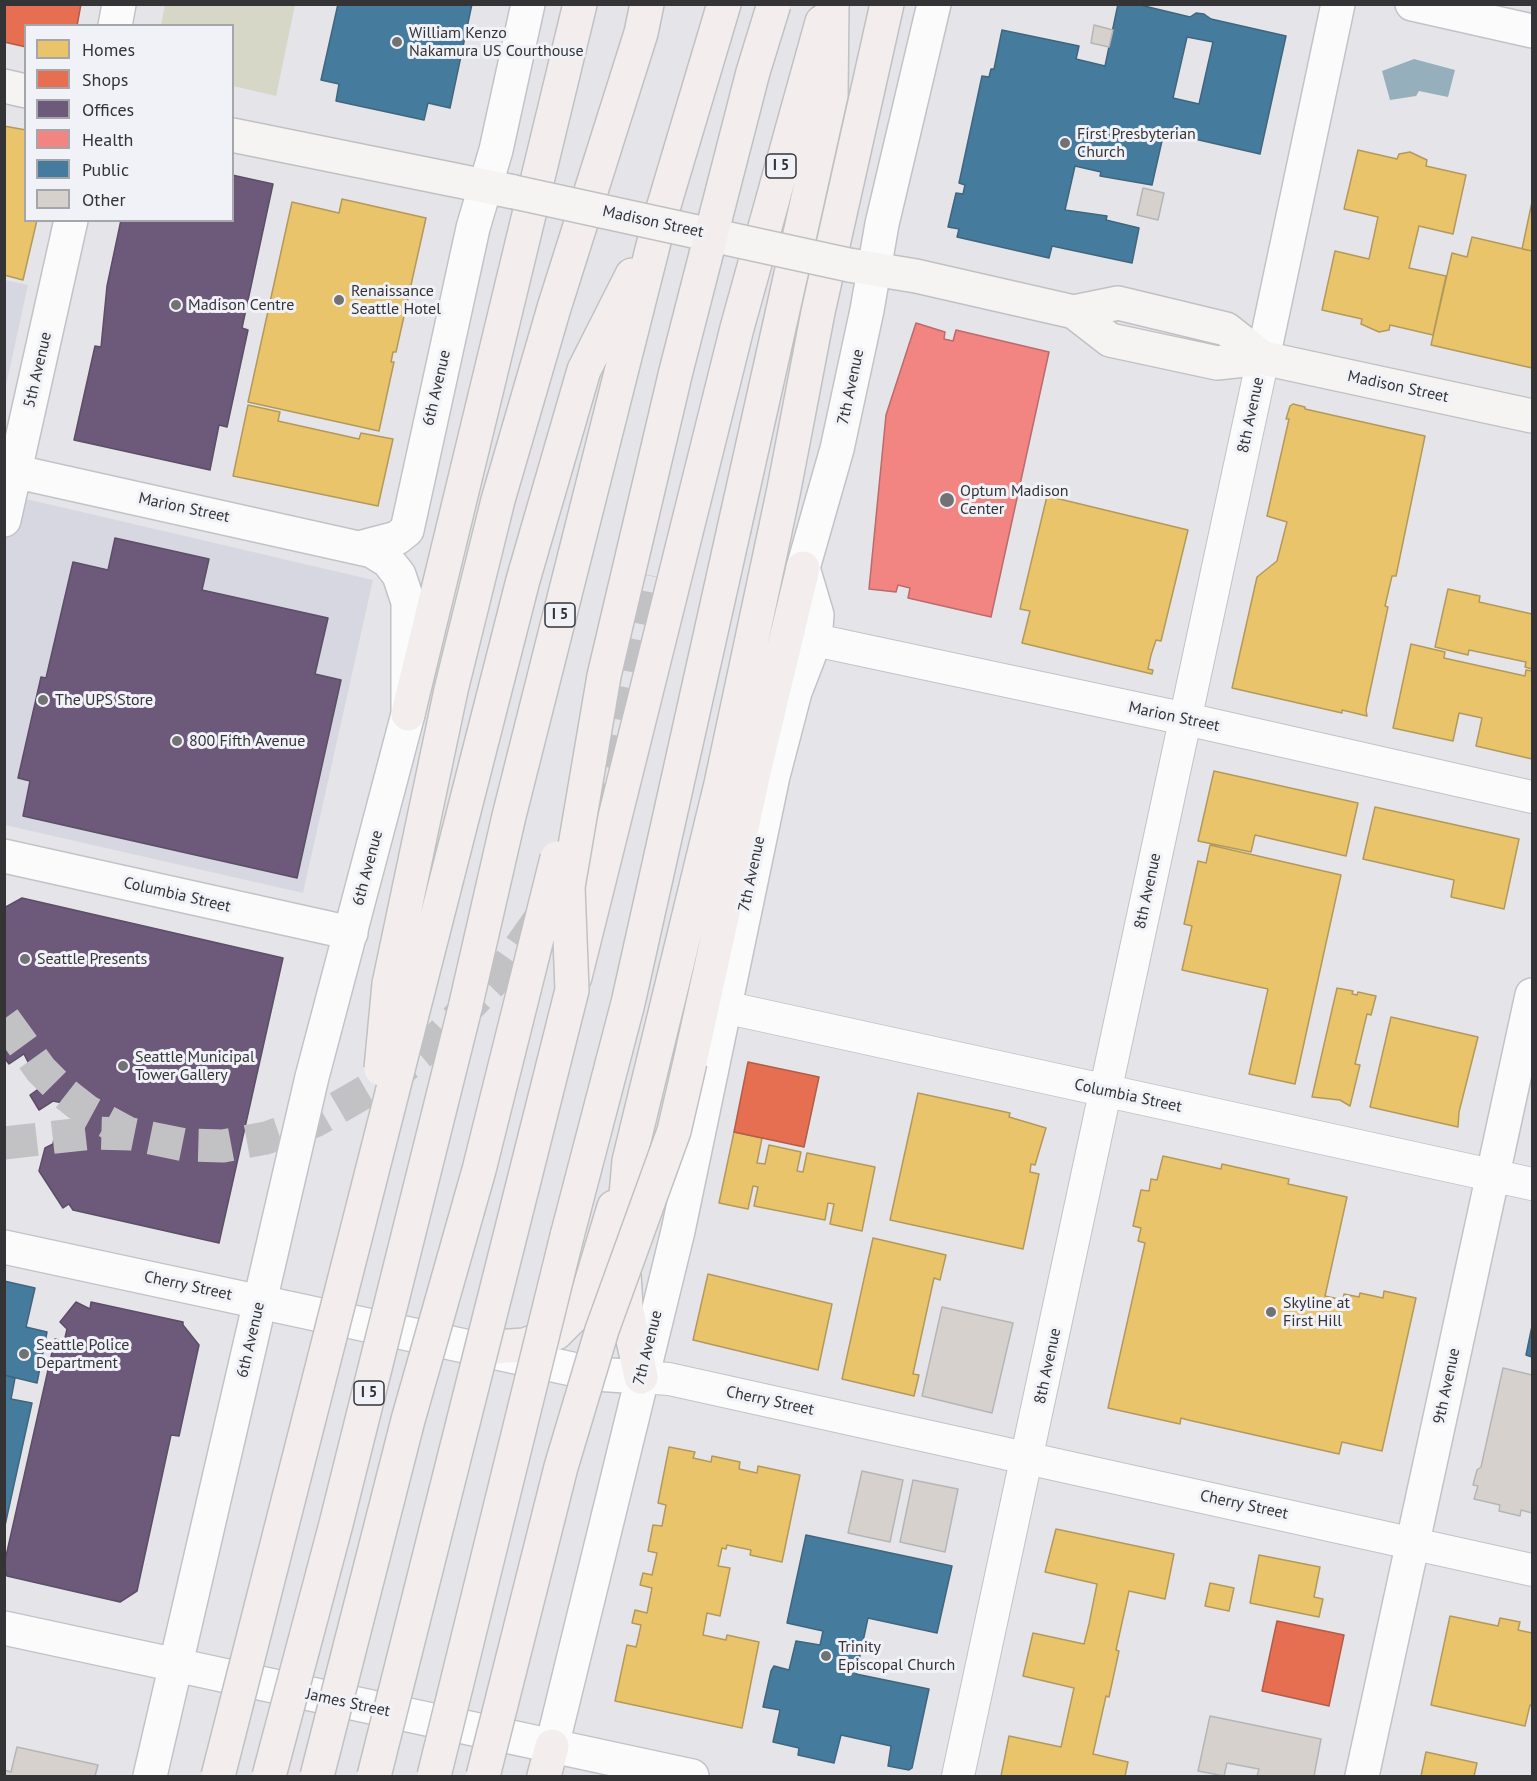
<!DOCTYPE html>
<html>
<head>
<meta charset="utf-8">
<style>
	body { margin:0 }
	#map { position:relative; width:1537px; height:1781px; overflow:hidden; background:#e5e5e9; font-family:"PT Sans",sans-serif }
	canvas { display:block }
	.frame { position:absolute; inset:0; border:6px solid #343437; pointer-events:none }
	.legend { position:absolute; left:24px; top:24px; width:210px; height:198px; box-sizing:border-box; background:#f0f2f8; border:2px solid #a5a6ab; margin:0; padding:8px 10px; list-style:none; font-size:18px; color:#343437 }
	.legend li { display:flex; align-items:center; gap:12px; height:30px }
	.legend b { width:30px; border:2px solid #a5a6ab }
</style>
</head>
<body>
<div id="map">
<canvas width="1537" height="1781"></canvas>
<div class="frame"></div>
<ul class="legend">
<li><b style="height:16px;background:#e9c46a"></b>Homes</li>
<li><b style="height:16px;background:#e76f51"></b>Shops</li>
<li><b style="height:16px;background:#6d597a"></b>Offices</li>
<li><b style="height:16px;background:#f28482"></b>Health</li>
<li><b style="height:16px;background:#457b9d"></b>Public</li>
<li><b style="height:16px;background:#d7d1ce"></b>Other</li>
</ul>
</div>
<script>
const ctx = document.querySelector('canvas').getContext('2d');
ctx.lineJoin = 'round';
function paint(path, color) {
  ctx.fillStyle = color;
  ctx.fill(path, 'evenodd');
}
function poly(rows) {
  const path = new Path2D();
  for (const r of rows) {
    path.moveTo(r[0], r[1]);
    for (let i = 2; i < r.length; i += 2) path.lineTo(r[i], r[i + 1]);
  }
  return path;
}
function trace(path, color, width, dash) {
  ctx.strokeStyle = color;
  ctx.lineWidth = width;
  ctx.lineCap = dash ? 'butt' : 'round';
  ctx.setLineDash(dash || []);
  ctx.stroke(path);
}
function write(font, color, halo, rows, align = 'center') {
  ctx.font = font + ' "PT Sans",sans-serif';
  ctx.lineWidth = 6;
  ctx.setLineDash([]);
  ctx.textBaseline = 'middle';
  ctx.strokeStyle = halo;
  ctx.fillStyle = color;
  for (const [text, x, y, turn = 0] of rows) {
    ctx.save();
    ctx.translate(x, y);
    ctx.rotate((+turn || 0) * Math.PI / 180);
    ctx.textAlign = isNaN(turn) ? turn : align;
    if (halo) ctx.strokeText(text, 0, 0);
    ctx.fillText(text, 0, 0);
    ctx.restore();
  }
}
paint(poly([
	[5,280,28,285,5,390,4,280],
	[5,494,373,580,303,893,5,825]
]), '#d6d7e1');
paint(poly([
	[165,5,295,5,276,96,233,86,232,26,161,25]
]), '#d6d7c7');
paint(poly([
	[1414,59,1455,70,1448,97,1419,91,1416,96,1390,100,1382,71]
]), '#95afbd');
const homes = poly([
	[4,126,26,130,26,220,37,220,23,280,4,275,4,126],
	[1358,150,1397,159,1399,154,1410,152,1427,160,1426,166,1466,175,1453,234,1419,226,1409,268,1446,276,1433,335,1390,325,1389,330,1379,332,1361,324,1362,319,1322,310,1335,251,1369,259,1378,217,1344,209,1358,150],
	[342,199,426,218,396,352,393,352,391,362,394,362,379,431,248,402,292,202,339,213,342,199],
	[1532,202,1532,251,1522,249,1532,202],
	[1472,237,1532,251,1532,368,1431,345,1452,253,1467,257,1472,237],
	[1293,404,1305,407,1305,409,1425,436,1396,576,1392,576,1385,606,1388,607,1366,710,1367,716,1342,710,1342,713,1232,688,1257,577,1277,561,1287,522,1267,516,1289,419,1286,419,1290,406,1293,404],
	[248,405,280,412,278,421,359,439,361,433,393,439,378,506,233,476,248,405],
	[1047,496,1188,530,1161,641,1156,640,1151,655,1148,669,1153,670,1152,674,1022,643,1030,611,1020,609,1047,496],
	[1448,589,1480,596,1479,602,1532,614,1532,669,1525,667,1526,662,1469,650,1468,655,1435,647,1448,589],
	[1411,644,1445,652,1444,658,1525,676,1526,670,1532,671,1532,759,1476,746,1482,718,1459,713,1453,741,1393,728,1411,644],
	[1214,771,1358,803,1346,856,1255,835,1251,852,1198,841,1214,771],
	[1375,807,1519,839,1504,909,1451,897,1454,880,1363,859,1375,807],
	[1210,845,1341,875,1295,1084,1249,1074,1268,989,1182,970,1192,926,1184,924,1198,861,1206,863,1210,845],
	[1337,988,1353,991,1352,994,1357,995,1358,992,1376,996,1371,1015,1367,1014,1355,1064,1360,1065,1350,1106,1340,1100,1312,1097,1337,988],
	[1391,1017,1478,1037,1459,1112,1458,1127,1370,1107,1391,1017],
	[918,1093,1010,1113,1009,1117,1046,1128,1035,1165,1031,1164,1030,1172,1039,1174,1023,1249,890,1220,918,1093],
	[734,1132,762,1138,757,1163,765,1164,769,1145,801,1152,797,1171,803,1172,807,1153,875,1167,862,1231,830,1224,834,1204,828,1203,825,1220,754,1206,758,1187,753,1186,748,1209,719,1203,734,1132],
	[1163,1156,1221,1169,1222,1164,1289,1179,1288,1184,1347,1197,1325,1296,1343,1300,1344,1294,1359,1297,1360,1293,1383,1298,1384,1291,1416,1298,1382,1451,1342,1442,1339,1454,1188,1420,1181,1418,1180,1424,1108,1408,1145,1243,1138,1241,1141,1228,1133,1226,1141,1190,1149,1191,1151,1179,1157,1180,1163,1156],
	[873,1238,946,1255,940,1280,934,1278,913,1374,919,1375,914,1396,842,1379,873,1238],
	[708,1274,832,1304,818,1370,693,1340,708,1274],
	[669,1447,695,1452,693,1458,711,1462,712,1456,740,1462,739,1469,757,1473,758,1466,800,1475,782,1562,750,1555,751,1550,727,1545,726,1549,722,1548,718,1566,730,1568,720,1616,707,1613,703,1635,726,1640,727,1635,759,1642,742,1728,615,1701,627,1645,636,1647,638,1639,641,1625,632,1623,635,1610,647,1613,652,1588,640,1585,643,1573,652,1575,657,1553,648,1551,653,1525,662,1526,666,1505,658,1503,669,1447],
	[1056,1529,1174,1554,1165,1599,1129,1591,1116,1650,1119,1651,1109,1697,1106,1696,1093,1754,1128,1762,1125,1776,1001,1776,1009,1736,1061,1747,1074,1688,1023,1676,1033,1633,1084,1644,1089,1624,1097,1584,1045,1572,1056,1529],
	[1259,1555,1320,1567,1314,1597,1323,1599,1319,1617,1250,1603,1259,1555],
	[1210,1583,1234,1588,1229,1611,1205,1606,1210,1583],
	[1450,1616,1498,1626,1500,1618,1520,1622,1518,1630,1532,1633,1532,1706,1530,1705,1525,1726,1431,1705,1450,1616],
	[1426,1752,1477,1763,1474,1776,1421,1776,1426,1752]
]);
paint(homes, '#e9c46a');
trace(homes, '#b3995b', 1.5);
const shops = poly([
	[4,4,81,4,77,26,26,26,26,47,4,42,4,4],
	[748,1062,819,1077,804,1147,734,1132,748,1062],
	[1277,1621,1344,1635,1329,1706,1262,1691,1277,1621]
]);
paint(shops, '#e76f51');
trace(shops, '#b15d49', 1.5);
const offices = poly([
	[232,175,273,184,242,328,248,330,227,427,219,425,210,470,74,440,95,346,101,347,107,286,121,220,232,220,232,175],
	[115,538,209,559,202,590,328,618,315,674,341,680,297,878,23,816,30,781,18,778,41,677,46,678,73,562,108,570,115,538],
	[22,898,283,958,219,1243,73,1210,69,1204,63,1208,39,1171,45,1148,53,1144,55,1134,75,1121,63,1103,53,1101,39,1110,30,1095,44,1085,46,1075,57,1068,28,1062,24,1054,9,1064,4,1057,4,908,22,898],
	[76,1302,90,1309,91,1302,183,1322,183,1325,199,1345,179,1436,171,1435,137,1591,120,1602,7,1576,4,1565,55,1339,64,1342,67,1329,60,1322,76,1302]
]);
paint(offices, '#6d597a');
trace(offices, '#5c4e66', 1.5);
const health = poly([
	[916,323,945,332,944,339,953,341,956,330,1049,352,991,617,908,598,910,588,898,585,896,592,869,589,886,415,916,323]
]);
paint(health, '#f28482');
trace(health, '#b96c6c', 1.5);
const public = poly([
	[338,4,472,4,450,108,428,103,424,120,336,101,339,84,321,80,338,4],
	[1118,4,1136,4,1190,17,1196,13,1204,14,1211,19,1286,36,1260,154,1164,132,1152,185,1100,176,1101,172,1075,166,1065,210,1107,216,1106,220,1139,228,1132,263,1052,246,1049,258,957,237,959,229,948,227,956,193,963,194,965,185,959,183,982,76,989,77,991,69,994,69,1002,30,1079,46,1076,59,1105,66,1118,4],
	[1187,37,1213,42,1199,104,1173,98,1187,37],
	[4,1281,35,1288,26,1327,47,1332,37,1383,4,1375,4,1281],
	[1532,1326,1532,1357,1526,1355,1532,1326],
	[4,1375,15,1378,11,1399,32,1403,4,1530,4,1375],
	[806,1535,952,1566,937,1633,868,1618,856,1674,929,1689,912,1768,909,1770,888,1766,891,1746,841,1735,834,1763,798,1755,799,1748,773,1742,780,1710,763,1707,771,1671,774,1666,789,1670,796,1641,820,1645,823,1631,787,1623,806,1535]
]);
paint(public, '#457b9d');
trace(public, '#40667e', 1.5);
const building = poly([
	[1094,25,1113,30,1109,47,1091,43,1094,25],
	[1143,188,1164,193,1158,220,1137,215,1143,188],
	[942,1307,1013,1323,992,1413,922,1396,942,1307],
	[1503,1368,1532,1375,1532,1513,1521,1510,1520,1516,1499,1511,1500,1505,1474,1499,1478,1486,1473,1485,1477,1470,1481,1467,1503,1368],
	[862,1471,903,1480,890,1542,848,1533,862,1471],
	[913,1480,958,1489,945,1552,900,1542,913,1480],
	[1210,1716,1321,1739,1314,1776,1257,1776,1259,1769,1227,1763,1224,1776,1198,1771,1210,1716],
	[17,1747,98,1765,95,1776,4,1776,4,1770,11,1772,17,1747]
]);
paint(building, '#d7d1ce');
trace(building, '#b6b5b6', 1.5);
trace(poly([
	[592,814,605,769,643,574],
	[4,1019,41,1070,64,1093,87,1111,126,1132],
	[4,1143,92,1133,131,1134,185,1145,223,1146,266,1138,315,1121,394,1075,435,1041,503,971,542,916]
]), '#c2c2c5', 33, [33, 16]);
const minor = poly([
	[815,640,1186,719,1532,797],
	[724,1007,1532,1184],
	[641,1377,669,1379,1532,1570],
	[958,1776,1263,358]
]);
const tertiary = poly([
	[1412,4,1532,31],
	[1263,358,1338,4],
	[4,856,351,933],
	[4,1247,595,1374,641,1377],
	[552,1746,678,1231,773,776,795,692,815,640,817,615,803,568,837,449,867,310,882,224,934,4],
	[1362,1776,1532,995]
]);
const secondary = poly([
	[115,26,119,4],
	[4,469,372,551,388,561,399,575,408,602,408,714,312,1077,150,1776],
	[4,520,71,220],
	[363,547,397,538,407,530,473,228,496,150,528,4],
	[4,1628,692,1776]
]);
const primary = poly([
	[4,86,26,91],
	[232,135,514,192],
	[849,265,916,276,1074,312,1118,303,1226,329,1263,358],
	[1074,312,1110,340,1217,363,1263,358,1532,416]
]);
const motorway = poly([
	[408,714,580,4],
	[575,977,737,328,822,22],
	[389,984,451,690,498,500,554,308,641,33,647,4],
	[418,991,523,580,584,370,632,275],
	[465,1008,509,816,659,222,724,4],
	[690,1062,755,768,803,568],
	[567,1236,628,1003,831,95,832,4],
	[480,1348,525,1345,556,1333,573,1316,588,1293,614,1207],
	[641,1377,626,1307,622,1241,629,1161,721,784,784,489,818,312,887,4],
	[544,1776,552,1746]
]);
trace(minor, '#c2c3c6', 34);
trace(tertiary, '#c2c3c6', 36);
trace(secondary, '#c2c3c6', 36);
trace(primary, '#c1c1c4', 36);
trace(motorway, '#c1c1c4', 36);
trace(minor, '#fbfbfc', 32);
trace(tertiary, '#fbfbfc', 33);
trace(secondary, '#fbfbfc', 33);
trace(primary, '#f6f3f3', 33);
trace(motorway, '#f3eeed', 33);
const primaryBridge = poly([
	[514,192,849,265]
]);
const motorwayBridge = poly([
	[381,1069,389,984],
	[218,1776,418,991],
	[269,1776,336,1524,465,1008],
	[317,1776,408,1420,479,1170,557,858],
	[374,1776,572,990,568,887,604,676,676,371,753,72,774,4],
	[434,1776,567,1236],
	[483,1776,561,1467,602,1330,674,1131,690,1062]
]);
trace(primaryBridge, '#c1c1c4', 36, []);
trace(motorwayBridge, '#c1c1c4', 36, []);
trace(primaryBridge, '#f6f3f3', 33);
trace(motorwayBridge, '#f3eeed', 33);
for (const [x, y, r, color] of [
	[397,42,6,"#727275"],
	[1065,143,6,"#727275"],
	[339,300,6,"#727275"],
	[176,305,6,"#727275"],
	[947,500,8,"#727275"],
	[43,700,6,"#727275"],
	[177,741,6,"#727275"],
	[25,959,6,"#727275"],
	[123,1066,6,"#727275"],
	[1271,1312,6,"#727275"],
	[24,1354,6,"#727275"],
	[826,1656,6,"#727275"]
]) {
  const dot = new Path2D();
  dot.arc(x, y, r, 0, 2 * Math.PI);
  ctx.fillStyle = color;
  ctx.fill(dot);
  trace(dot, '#f0f2f8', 2);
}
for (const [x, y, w] of [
	[781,166,30],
	[560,615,30],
	[369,1393,30]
]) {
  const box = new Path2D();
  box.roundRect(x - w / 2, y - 12, w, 24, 4.5);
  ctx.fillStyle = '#f0f2f8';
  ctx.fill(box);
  trace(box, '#343437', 1.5);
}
write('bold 15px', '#343437', null, [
	["I 5",781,166],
	["I 5",560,615],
	["I 5",369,1393]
]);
write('16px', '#343437', '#f0f2f8', [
	["William Kenzo",409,33],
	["Nakamura US Courthouse",409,51],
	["First Presbyterian",1077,134],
	["Church",1077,152],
	["Renaissance",351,291],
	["Seattle Hotel",351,309],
	["Madison Centre",188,305],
	["Optum Madison",960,491],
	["Center",960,509],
	["The UPS Store",55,700],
	["800 Fifth Avenue",189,741],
	["Seattle Presents",37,959],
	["Seattle Municipal",135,1057],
	["Tower Gallery",135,1075],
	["Skyline at",1283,1303],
	["First Hill",1283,1321],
	["Seattle Police",36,1345],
	["Department",36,1363],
	["Trinity",838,1647],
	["Episcopal Church",838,1665]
], 'left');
write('16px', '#343437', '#f0f2f8', [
	["Madison Street",653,222,12],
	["5th Avenue",38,370,-77],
	["7th Avenue",851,387,-78],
	["Madison Street",1398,387,12],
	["6th Avenue",437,388,-77],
	["8th Avenue",1251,415,-78],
	["Marion Street",184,508,12],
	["Marion Street",1174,717,12],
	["6th Avenue",368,868,-75],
	["7th Avenue",752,874,-78],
	["8th Avenue",1148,891,-78],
	["Columbia Street",177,895,13],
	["Columbia Street",1128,1096,12],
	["Cherry Street",188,1286,12],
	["6th Avenue",251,1340,-77],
	["7th Avenue",648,1348,-76],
	["8th Avenue",1048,1366,-78],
	["9th Avenue",1447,1386,-78],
	["Cherry Street",770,1401,12],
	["Cherry Street",1244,1505,12],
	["James Street",348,1703,12]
]);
</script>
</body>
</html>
